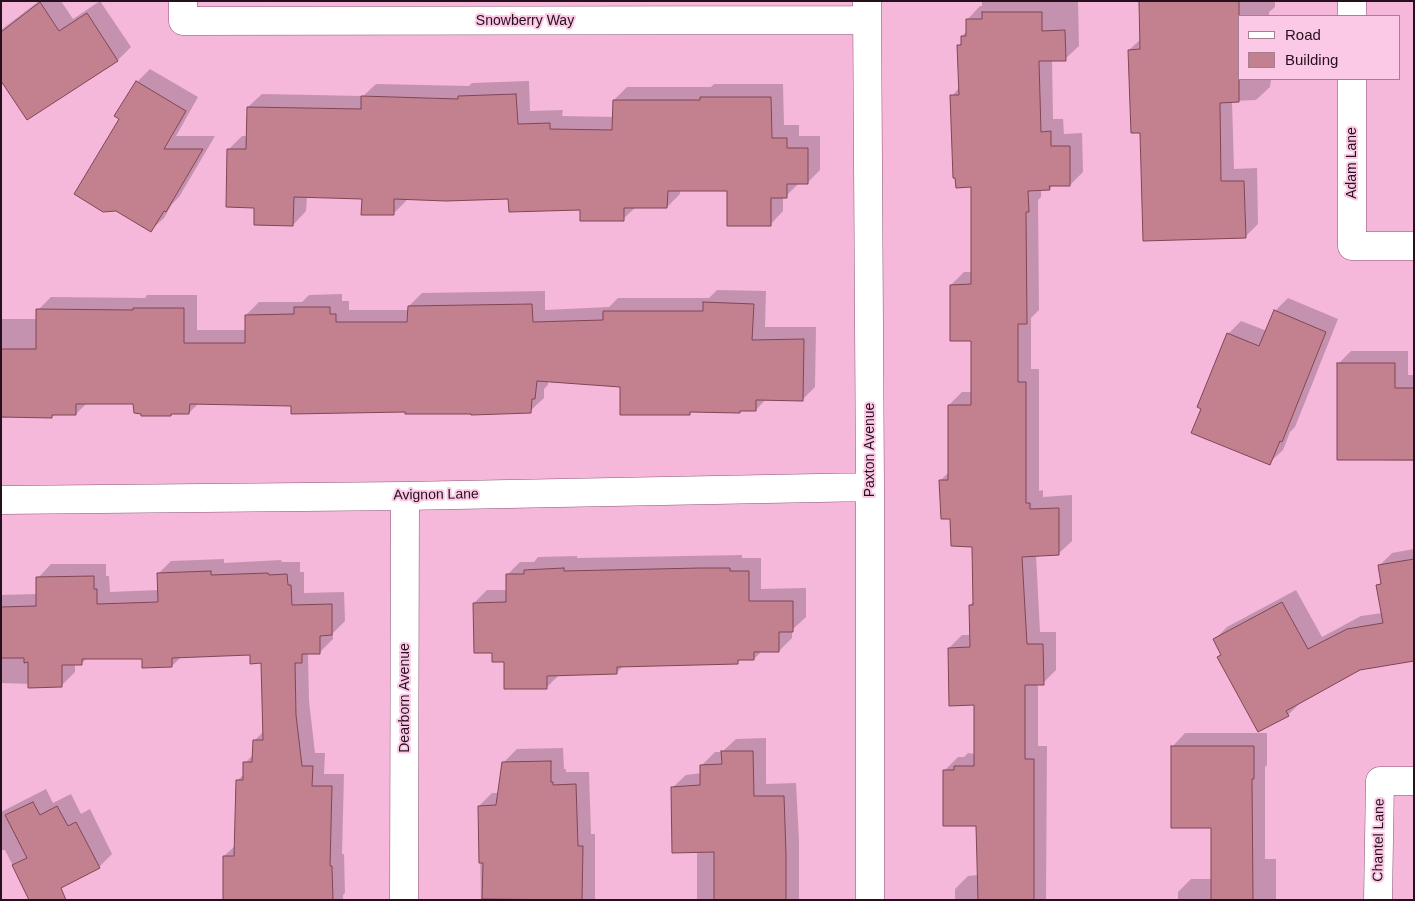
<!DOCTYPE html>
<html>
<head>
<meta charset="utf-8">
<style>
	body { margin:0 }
	#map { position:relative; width:1415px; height:901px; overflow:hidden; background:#f5b7da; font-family:Arial,sans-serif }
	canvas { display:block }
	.frame { position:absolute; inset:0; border:2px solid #26101d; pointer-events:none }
	.legend { position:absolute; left:1238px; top:15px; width:162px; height:65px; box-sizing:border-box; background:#fbc9e5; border:1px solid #a67f95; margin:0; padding:6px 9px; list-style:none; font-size:15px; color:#26101d }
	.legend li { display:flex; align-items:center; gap:10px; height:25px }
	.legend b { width:25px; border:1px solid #a67f95 }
</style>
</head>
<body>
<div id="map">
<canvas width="1415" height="901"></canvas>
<div class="frame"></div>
<ul class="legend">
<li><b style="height:6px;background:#fff"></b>Road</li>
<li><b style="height:14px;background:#c38190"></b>Building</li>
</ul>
</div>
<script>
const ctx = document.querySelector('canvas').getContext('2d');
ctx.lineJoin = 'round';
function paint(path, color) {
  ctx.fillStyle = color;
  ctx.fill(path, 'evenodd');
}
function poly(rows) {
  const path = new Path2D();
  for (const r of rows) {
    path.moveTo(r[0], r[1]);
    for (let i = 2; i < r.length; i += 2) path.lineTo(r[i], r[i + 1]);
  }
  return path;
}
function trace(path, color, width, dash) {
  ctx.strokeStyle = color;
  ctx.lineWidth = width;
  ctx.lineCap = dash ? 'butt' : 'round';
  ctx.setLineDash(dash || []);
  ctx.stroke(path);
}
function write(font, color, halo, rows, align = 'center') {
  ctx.font = font + ' Arial,sans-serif';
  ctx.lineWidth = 4;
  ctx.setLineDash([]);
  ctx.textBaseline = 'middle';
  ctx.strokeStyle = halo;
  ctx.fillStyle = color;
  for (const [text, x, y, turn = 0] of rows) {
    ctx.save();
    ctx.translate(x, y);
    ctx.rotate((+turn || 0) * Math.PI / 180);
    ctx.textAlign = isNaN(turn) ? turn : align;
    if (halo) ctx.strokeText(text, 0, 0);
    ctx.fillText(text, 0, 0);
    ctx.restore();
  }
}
paint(poly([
	[39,1,61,1,73,19,100,1,131,47,118,60,27,119,1,79,1,30],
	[982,1,1078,1,1079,46,1065,59,1052,60,1053,119,1063,119,1064,134,1082,133,1083,172,1070,185,1053,185,1050,189,1041,189,1041,197,1038,200,1039,310,1031,318,1031,369,1039,369,1039,491,1043,490,1043,497,1072,495,1072,541,1058,554,1036,555,1040,632,1056,632,1056,670,1043,683,1038,683,1038,746,1047,746,1046,900,955,900,955,889,968,876,979,875,977,825,945,770,958,757,964,757,968,753,975,754,975,704,949,648,962,635,971,635,970,605,974,601,973,546,951,517,940,481,949,472,949,405,962,392,973,392,973,340,951,285,964,272,973,272,973,186,952,96,960,87,959,45,962,42,962,36,967,31,967,20,980,6,982,6],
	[1140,1,1275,1,1275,7,1269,12,1269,16,1239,16,1239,79,1271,79,1270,87,1256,100,1232,101,1234,169,1257,168,1258,224,1245,237,1129,50,1141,39],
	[150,69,198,97,176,136,215,136,179,197,172,204,164,218,150,231,121,118,137,82],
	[529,81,530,111,563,110,562,116,614,117,614,100,627,87,711,87,714,84,783,84,784,125,799,125,799,136,820,136,820,170,807,183,799,183,786,196,783,196,783,211,770,225,728,189,680,189,680,194,667,207,636,207,623,219,581,209,509,198,406,198,406,201,393,214,363,197,307,196,306,211,293,225,255,207,229,149,242,136,248,136,248,107,262,94,363,96,376,84,469,86,472,83],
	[717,290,766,291,765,327,816,327,815,387,802,400,766,399,756,410,742,409,739,412,692,411,689,414,621,386,548,381,548,385,544,389,544,398,530,411,406,410,292,405,199,403,189,413,173,413,170,415,142,413,135,403,87,403,76,414,55,414,52,417,9,416,7,418,1,418,1,319,38,319,38,310,51,297,145,298,147,295,197,295,197,330,246,330,246,315,259,302,302,302,309,295,342,294,342,301,349,301,349,310,409,310,409,306,422,293,545,291,545,310,609,307,618,298,709,298],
	[1288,298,1338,319,1295,427,1290,432,1283,450,1269,463,1202,408,1228,334,1241,321,1267,331,1275,311],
	[1351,351,1408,351,1408,375,1414,375,1414,461,1338,459,1338,364],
	[1414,549,1414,660,1360,669,1302,701,1288,715,1219,657,1222,654,1214,640,1227,627,1296,590,1322,637,1361,616,1382,613,1378,586,1382,581,1379,566,1392,553],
	[742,555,742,558,761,558,761,589,806,588,806,617,792,630,792,638,779,651,762,651,754,659,741,659,737,663,623,666,617,672,560,674,546,688,493,651,474,603,487,590,507,590,507,575,520,562,534,562,538,557,577,556,577,558],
	[224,559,224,563,281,560,282,562,300,562,300,572,304,572,304,593,344,592,345,621,333,633,333,639,320,652,310,653,308,655,309,701,315,753,325,753,324,774,344,774,342,854,344,854,345,893,343,895,343,900,224,900,224,856,236,845,238,780,245,773,245,763,254,754,254,741,264,731,262,662,251,654,181,657,172,666,144,658,87,658,82,663,75,663,75,672,62,685,1,683,1,595,38,594,38,578,51,564,106,564,106,576,109,576,110,592,159,590,158,574,171,561],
	[1185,733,1267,733,1267,765,1265,767,1265,859,1276,859,1276,900,1178,900,1178,892,1191,879,1212,879,1212,827,1172,747],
	[766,738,766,784,796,783,799,840,799,900,697,900,697,851,672,788,686,775,702,773,702,765,715,752,722,752,736,739],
	[563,748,564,769,566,769,566,772,589,772,591,834,595,834,595,900,481,900,479,806,492,793,499,793,504,762,517,749],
	[46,789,53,803,71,794,81,814,90,809,112,854,99,867,30,900,5,850,1,850,1,812]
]), '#0003');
const building = poly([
	[1139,1,1239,1,1239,102,1220,103,1221,181,1244,181,1246,238,1143,241,1140,133,1131,133,1128,50,1140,49,1139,1],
	[40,2,59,31,87,13,118,61,27,120,1,81,1,32,40,2],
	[982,12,1042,12,1042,31,1065,30,1066,61,1039,61,1041,132,1051,131,1051,146,1070,146,1070,186,1049,186,1050,190,1028,191,1029,212,1026,212,1027,324,1018,324,1018,382,1026,382,1026,503,1030,503,1030,509,1059,508,1059,555,1022,557,1027,644,1043,644,1044,685,1025,685,1025,759,1034,759,1034,900,978,900,976,826,943,826,943,770,954,770,954,766,974,766,974,705,949,706,948,648,970,647,969,605,973,605,972,547,951,546,950,519,941,519,939,480,948,480,948,405,971,405,971,341,950,341,950,285,971,284,971,187,956,188,955,178,953,178,950,95,959,95,957,45,961,45,961,36,966,36,966,19,982,19,982,12],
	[136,81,186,111,164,149,203,149,166,212,164,211,151,232,116,211,103,212,74,194,119,119,114,116,136,81],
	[516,94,518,124,550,123,550,129,612,130,613,100,700,100,700,97,771,97,772,138,787,138,787,148,808,148,808,184,787,184,787,198,771,198,771,226,727,226,727,191,668,191,667,208,624,208,624,221,580,221,580,210,509,212,508,199,446,201,394,199,394,215,361,215,362,199,294,197,293,226,254,225,254,208,226,207,227,149,246,149,247,107,361,109,361,96,458,99,458,96,516,94],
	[703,302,754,304,752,340,804,339,803,401,756,400,756,411,740,411,740,413,690,412,690,415,620,415,620,387,537,381,535,399,532,399,531,413,471,415,471,414,405,414,405,412,291,414,291,406,190,404,189,414,171,414,171,416,141,416,141,414,134,413,133,404,76,404,76,415,52,415,52,418,1,417,1,349,36,349,36,309,133,310,133,308,184,308,184,343,245,343,245,315,294,314,294,307,330,307,330,314,336,314,336,322,407,322,408,306,532,304,533,322,603,320,603,311,703,311,703,302],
	[1274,310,1326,332,1282,442,1280,441,1270,465,1191,433,1201,409,1197,407,1227,333,1259,346,1274,310],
	[1337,363,1395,363,1395,388,1414,388,1414,460,1337,460,1337,363],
	[1414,559,1414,661,1360,670,1286,711,1289,716,1258,732,1217,657,1221,655,1213,639,1282,602,1308,649,1347,629,1383,623,1376,585,1381,584,1378,565,1414,559],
	[564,568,564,571,700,568,730,568,730,571,749,571,749,601,793,601,793,632,779,632,779,652,754,652,754,660,738,660,738,664,617,667,617,674,547,676,547,689,504,689,504,662,492,662,492,653,474,653,473,603,506,602,506,574,524,574,524,570,564,568],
	[211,571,211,575,268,573,269,575,287,574,288,585,291,585,292,605,332,604,332,635,320,636,320,654,302,654,302,663,295,663,296,715,302,766,313,766,312,786,332,786,330,866,332,866,333,900,223,900,223,856,234,856,236,780,243,780,243,762,252,762,253,740,263,740,261,663,250,664,250,655,172,658,172,667,142,668,142,659,82,659,82,665,62,665,62,687,28,688,28,662,24,663,24,658,1,658,1,607,36,606,36,577,94,576,94,589,97,589,97,604,158,602,157,573,211,571],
	[1171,746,1254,746,1254,779,1252,779,1253,900,1211,900,1211,828,1171,828,1171,746],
	[721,751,753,751,754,796,784,796,786,854,786,900,714,900,714,852,672,853,671,787,700,785,700,765,722,764,721,751],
	[551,761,551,782,553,782,553,785,576,784,578,846,583,846,582,900,482,899,483,863,479,863,478,806,496,805,502,762,551,761],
	[33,802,40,815,57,806,68,826,76,822,100,868,61,888,66,900,29,900,12,865,27,858,5,815,33,802]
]);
paint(building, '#c38190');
trace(building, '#804554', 1);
const minor = poly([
	[183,1,183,21,867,20],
	[867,1,870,487,870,900],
	[1352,1,1352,16],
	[1352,79,1352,246,1414,246],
	[1,500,405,496,870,487],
	[404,900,405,496],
	[1378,900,1380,781,1414,781]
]);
trace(minor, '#8d5676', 29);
trace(minor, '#fff', 28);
write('14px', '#26101d', '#fbc9e5', [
	["Snowberry Way",525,21],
	["Adam Lane",1352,163,-90],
	["Paxton Avenue",870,450,-90],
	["Avignon Lane",436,495,-1],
	["Dearborn Avenue",405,698,-90],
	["Chantel Lane",1379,840,-89]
]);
</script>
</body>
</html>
